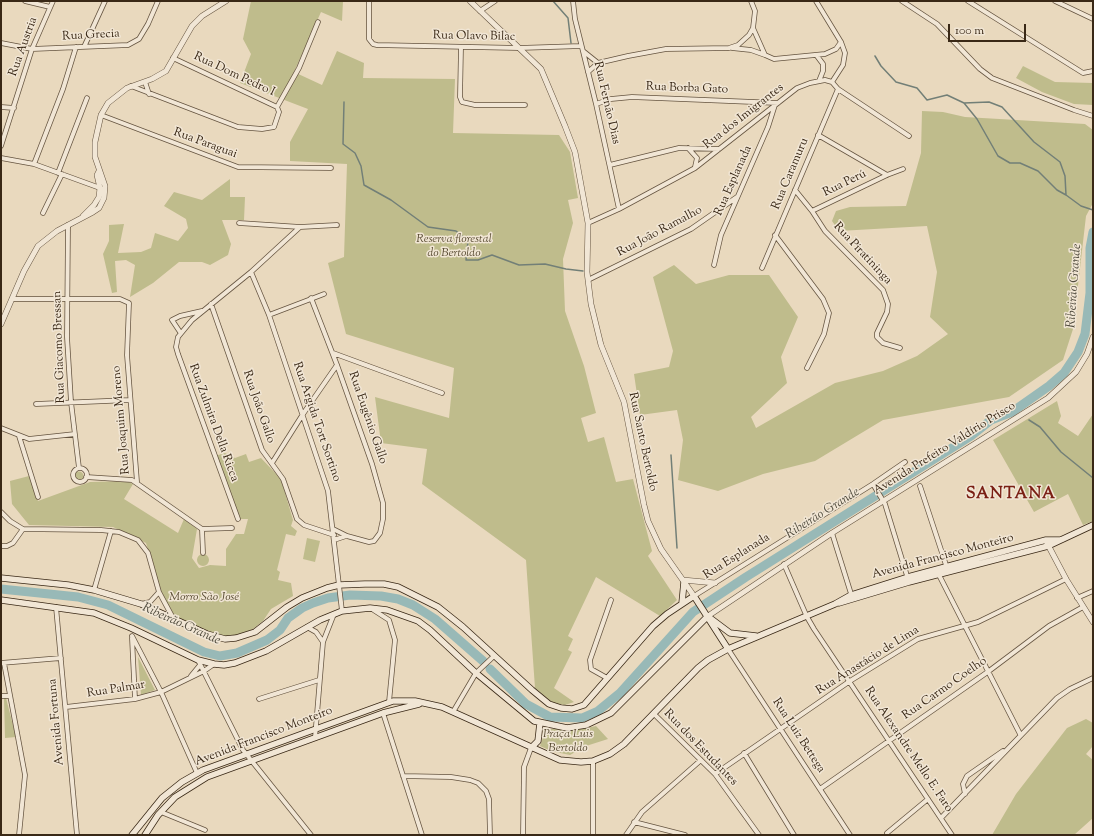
<!DOCTYPE html>
<html>
<head>
<meta charset="utf-8">
<style>
	body { margin:0 }
	#map { position:relative; width:1094px; height:836px; overflow:hidden; background:#e9d9be; font-family:"Sorts Mill Goudy",serif }
	canvas { display:block }
	.frame { position:absolute; inset:0; border:2px solid #392816; pointer-events:none }
	.scale { position:absolute; left:948px; top:24px; width:78px; height:18px; box-sizing:border-box; border:2px solid #392816; border-top:0; padding-left:5px; font-size:12px; line-height:14px; white-space:nowrap; color:#392816; -webkit-text-stroke:3px #f1e6d5; paint-order:stroke }
</style>
</head>
<body>
<div id="map">
<canvas width="1094" height="836"></canvas>
<div class="frame"></div>
<div class="scale">100 m</div>
</div>
<script>
const ctx = document.querySelector('canvas').getContext('2d');
ctx.lineJoin = 'round';
function paint(path, color) {
  ctx.fillStyle = color;
  ctx.fill(path, 'evenodd');
}
function poly(rows) {
  const path = new Path2D();
  for (const r of rows) {
    if (r.length === 3) {
      path.moveTo(r[0] + r[2], r[1]);
      path.arc(r[0], r[1], r[2], 0, 2 * Math.PI);
      continue;
    }
    path.moveTo(r[0], r[1]);
    for (let i = 2; i < r.length; i += 2) path.lineTo(r[i], r[i + 1]);
  }
  return path;
}
function trace(path, color, width, dash) {
  ctx.strokeStyle = color;
  ctx.lineWidth = width;
  ctx.lineCap = dash ? 'butt' : 'round';
  ctx.setLineDash(dash || []);
  ctx.stroke(path);
}
function write(font, color, halo, rows, align = 'center') {
  ctx.font = font + ' "Sorts Mill Goudy",serif';
  ctx.lineWidth = 3;
  ctx.setLineDash([]);
  ctx.textBaseline = 'middle';
  ctx.strokeStyle = halo;
  ctx.fillStyle = color;
  for (const [text, x, y, turn = 0] of rows) {
    ctx.save();
    ctx.translate(x, y);
    ctx.rotate((+turn || 0) * Math.PI / 180);
    ctx.textAlign = isNaN(turn) ? turn : align;
    if (halo) ctx.strokeText(text, 0, 0);
    ctx.fillText(text, 0, 0);
    ctx.restore();
  }
}
paint(poly([
	[251,1,343,1,342,21,321,12,294,72,322,85,337,51,364,63,363,78,455,79,453,133,559,135,570,152,578,198,568,200,573,223,563,259,565,311,584,366,596,413,581,418,588,442,604,437,616,482,633,479,652,551,648,556,677,600,660,616,596,577,568,636,573,639,568,650,572,652,554,688,574,702,565,705,553,703,535,688,526,560,422,484,427,449,381,443,375,397,449,418,454,368,346,334,328,263,344,257,347,164,290,161,290,142,308,109,240,83,251,54,243,39],
	[1023,66,1055,82,1093,83,1093,105,1074,104,1042,92,1016,78],
	[922,111,943,112,965,117,1085,124,1093,130,1093,203,1086,216,1073,329,1063,360,1009,397,883,420,815,461,763,474,718,491,678,480,683,440,677,410,640,415,634,374,669,367,673,351,653,277,674,265,696,284,729,275,769,275,798,317,781,357,787,383,751,417,756,428,835,383,883,371,917,356,948,334,930,317,937,272,927,226,839,231,832,221,836,211,850,207,906,206,921,153],
	[230,179,230,197,245,197,244,220,222,220,231,244,228,255,210,265,202,262,179,262,153,283,130,297,135,265,126,260,115,261,117,292,112,293,103,254,109,241,109,225,124,224,118,253,141,252,151,248,155,233,178,241,188,228,186,219,164,206,174,192,202,200],
	[1057,401,1061,416,1058,423,1078,436,1093,414,1093,521,1083,525,1068,494,1034,512,993,440],
	[225,453,235,458,246,454,249,462,261,458,281,479,293,520,291,526,297,531,295,536,286,534,277,570,280,572,278,580,291,583,293,596,271,609,263,621,253,629,240,635,224,638,177,620,165,604,146,543,113,527,29,525,12,504,10,481,29,476,38,501,90,482,127,481,133,484,124,499,178,533,184,519,197,529,192,558,199,568,210,565,226,566,226,549,236,534,244,534,248,519,239,519,215,456],
	[79,476,4.5],
	[307,538,320,541,315,562,303,559],
	[203,560,6],
	[138,657,155,690,141,695],
	[4,698,6,698,16,737,5,738],
	[1086,719,1093,723,1093,746,1086,754,1093,760,1093,818,1074,835,992,835,1016,794,1067,728],
	[596,726,608,739,586,746,570,755,551,751,540,746,544,735,543,729,582,729]
]), '#bfbc8c');
trace(poly([
	[553,1,568,18,571,43],
	[875,56,881,66,896,82,917,88,927,100,947,95,964,103,989,102,1002,107,1034,142,1060,162,1065,176,1066,195,1081,206,1093,210],
	[344,102,343,144,355,153,361,166,364,185,391,200,428,227,456,231,468,241,466,260,478,260,492,255,519,265,545,264,566,269,583,271],
	[964,103,977,119,998,156,1010,163,1020,163,1038,171,1057,190,1066,195],
	[1016,409,1019,411],
	[1029,420,1040,427,1061,452,1093,478],
	[671,455,677,548]
]), '#727f77', 1.5);
trace(poly([
	[1,589,78,597,108,605,204,652,220,656,237,653,267,640,280,630,288,618,302,608,313,603,328,598,350,595,381,596,398,599,413,605,435,619,483,661],
	[490,669,526,704,550,717,582,718,598,711,620,693,693,612,746,577,971,436,991,420,1012,412,1049,386,1064,373,1078,352,1085,334,1090,293,1090,248,1093,232]
]), '#98b9b7', 9);
const minor = poly([
	[25,1,50,7],
	[369,1,369,39,373,44,377,45,519,48,581,46],
	[573,1,575,19,596,104,619,209],
	[816,1,841,42,845,53,843,65,832,82],
	[902,1,937,24,980,69,992,78,1074,110,1093,116],
	[968,1,1075,68,1083,73,1093,71],
	[1055,1,1093,19],
	[480,11,495,1],
	[753,28,765,55,774,59,825,54,836,49,841,42],
	[1,43,32,49,128,45,139,39,148,24,158,1],
	[84,47,105,1],
	[461,47,460,97,462,102,475,105,525,105],
	[732,48,751,50,765,55],
	[583,51,598,63],
	[817,56,823,64,823,71,819,81],
	[588,72,598,63,628,56,666,49,729,48,738,45,749,35,753,28,755,11,751,1],
	[145,82,149,94],
	[131,86,238,127,262,129,274,127,279,112,277,107,173,58],
	[596,104,611,99,632,97,778,103],
	[1,107,14,108],
	[277,107,299,68,318,22],
	[101,115,238,167,331,168],
	[818,135,887,175],
	[1,146,32,49,53,1],
	[688,148,697,158,695,167],
	[1,158,34,164,100,188],
	[34,164,63,89,76,47],
	[610,165,679,148,719,149],
	[58,173,87,98],
	[795,190,812,211,825,231,883,290,888,304,887,312,877,333,877,337,883,343,900,348],
	[812,211,887,175,903,169],
	[43,213,62,174],
	[239,223,300,227],
	[588,223,619,209,695,168,797,88,810,83,825,80,832,82,838,89,909,136],
	[68,225,67,337,71,402,79,468],
	[775,235,823,299,829,313,824,334,807,368],
	[714,265,721,235,768,127,775,105],
	[762,268,838,89],
	[251,272,269,315,328,491,342,611],
	[588,280,691,229,737,197],
	[311,298,337,365,372,464,383,503,383,519,380,533,374,541,369,542,347,536,333,529],
	[12,299,120,299,129,303,127,355,137,482],
	[211,304,262,450,283,479,297,519,304,525,334,535],
	[269,315,324,294],
	[180,332,172,320,180,316,202,311],
	[333,353,442,393],
	[36,404,130,400],
	[1,428,29,439,75,434],
	[19,436,38,497],
	[272,463,303,414,337,365],
	[80,475,7],
	[86,477,132,480,202,529,232,528],
	[873,484,885,504,908,579],
	[920,486,947,568],
	[1,512,10,521,23,529,101,530,119,532,138,540,148,553,159,592,173,618],
	[238,519,178,354,176,347,178,337,192,320,251,272,300,227,337,225],
	[202,529,203,553],
	[832,533,852,597],
	[334,540,346,536],
	[1,546,7,546,13,543,23,529],
	[784,564,807,617,814,629,952,835],
	[938,573,1020,734],
	[94,590,111,531],
	[694,596,873,484,905,462],
	[1077,598,1093,591],
	[141,604,150,602,159,592],
	[56,607,77,835],
	[372,609,389,620,395,640,389,702],
	[307,627,316,632,323,642],
	[132,636,161,692,197,773],
	[132,638,135,699],
	[728,649,850,835],
	[198,660,243,750,311,835],
	[1,663,61,658],
	[4,663,25,775,19,835],
	[191,676,200,665],
	[607,678,591,669,590,660,611,600],
	[1,696,10,696],
	[259,699,319,680],
	[66,707,135,699,161,692,204,671,214,664],
	[453,712,476,673,494,656],
	[383,713,422,835],
	[654,714,715,774,759,835],
	[315,738,323,642,334,614],
	[744,753,794,835],
	[715,774,850,681,918,639,978,622,1066,579],
	[403,776,451,777,470,780,478,783,486,791,489,799,490,835],
	[820,789,989,671,1049,626,1083,607],
	[965,794,963,784,967,776,1003,751],
	[161,812,205,830],
	[941,818,1057,698,1070,689,1093,678],
	[634,822,685,835],
	[887,833,928,799],
	[523,835,524,767,531,748],
	[593,835,593,761],
	[626,835,642,812,701,760]
]);
const tertiary = poly([
	[470,1,541,69,565,126,575,152,588,223,587,272,591,304,601,345,624,402,644,505,648,521,661,549,694,596],
	[83,216,94,205,99,197,100,188,97,175,99,171],
	[1,324,24,271,38,246,57,231,93,212,99,208,104,198,105,186,95,157,95,142,101,115,108,103,127,88,152,79,166,71,192,26,202,16,226,1],
	[1047,543,1066,579,1093,622],
	[683,580,715,583],
	[708,616,832,533,1048,398,1076,372,1087,354,1093,337]
]);
const secondary = poly([
	[1,578,68,585,94,590,141,604,207,634,225,639,236,638,255,632,287,607,302,598,327,588,339,585,365,584,384,584,398,587,438,607,463,627,532,690,549,704,561,708,572,709,584,705,653,626,667,614,694,596,728,649],
	[1,600,94,613,131,628,198,660,214,664,224,665,235,663,266,651,320,620,342,611,370,608,387,610,418,621,430,630,476,673,534,721,567,728,586,725,611,713,708,616],
	[682,603,684,582],
	[839,603,909,582,1048,546,1093,525],
	[710,618,730,633,756,636],
	[531,748,538,741,540,723],
	[132,835,162,798,182,782,203,770,393,701,415,701,442,707,560,760,581,762,593,761,610,754,624,744,698,668,708,660,728,649,835,604,851,595,908,577,1046,540,1060,540],
	[145,835,158,815,175,797,207,777,383,713,419,704]
]);
trace(minor, '#655440', 5.5);
trace(tertiary, '#655440', 6);
trace(secondary, '#392816', 7);
trace(minor, '#f1e6d5', 4);
trace(tertiary, '#f1e6d5', 5);
trace(secondary, '#f1e6d5', 5.5);
write('12px', '#392816', '#f1e6d5', [
	["Rua Grecia",91,36,-3],
	["Rua Olavo Bilac",474,37,1],
	["Rua Austria",24,47,-70],
	["Rua Dom Pedro I",234,75,25],
	["Rua Borba Gato",687,89,2],
	["Rua Fernão Dias",606,103,77],
	["Rua dos Imigrantes",744,117,-38],
	["Rua Paraguai",205,144,20],
	["Rua Caramuru",791,174,-67],
	["Rua Esplanada",734,181,-66],
	["Rua Perú",845,184,-26],
	["Rua João Ramalho",660,232,-28],
	["Rua Piratininga",862,254,47],
	["Rua Giacomo Bressan",60,347,-92],
	["Rua João Gallo",258,407,71],
	["Rua Eugênio Gallo",367,418,71],
	["Rua Joaquim Moreno",122,420,-95],
	["Rua Argida Tort Sortino",316,422,71],
	["Rua Zulmira Della Ricca",213,423,70],
	["Rua Santo Bertoldo",642,442,78],
	["Avenida Prefeito Valdírio Prisco",945,449,-32],
	["Rua Esplanada",737,557,-32],
	["Avenida Francisco Monteiro",943,557,-15],
	["Rua Anastácio de Lima",868,661,-32],
	["Rua Carmo Coelho",945,689,-35],
	["Rua Palmar",116,690,-9],
	["Avenida Fortuna",57,722,-95],
	["Rua Luiz Bettega",798,736,57],
	["Avenida Francisco Monteiro",264,737,-21],
	["Rua dos Estudantes",700,748,46],
	["Rua Alexandre Mello E. Faro",908,750,56]
]);
write('italic 12px', '#5a4d34', '#f1e6d5', [
	["Reserva florestal",454,240],
	["do Bertoldo",454,254],
	["Morro São José",204,598],
	["Praça Luis",568,735],
	["Bertoldo",568,749]
]);
write('italic 13px', '#514c3e', '#f1e6d5', [
	["Ribeirão Grande",1075,286,-86],
	["Ribeirão Grande",823,514,-32],
	["Ribeirão Grande",181,625,24]
]);
ctx.letterSpacing = '1px';
write('bold 16px', '#7a1f14', '#f1e6d5', [
	["SANTANA",1011,495]
]);
ctx.letterSpacing = '0px';
</script>
</body>
</html>
